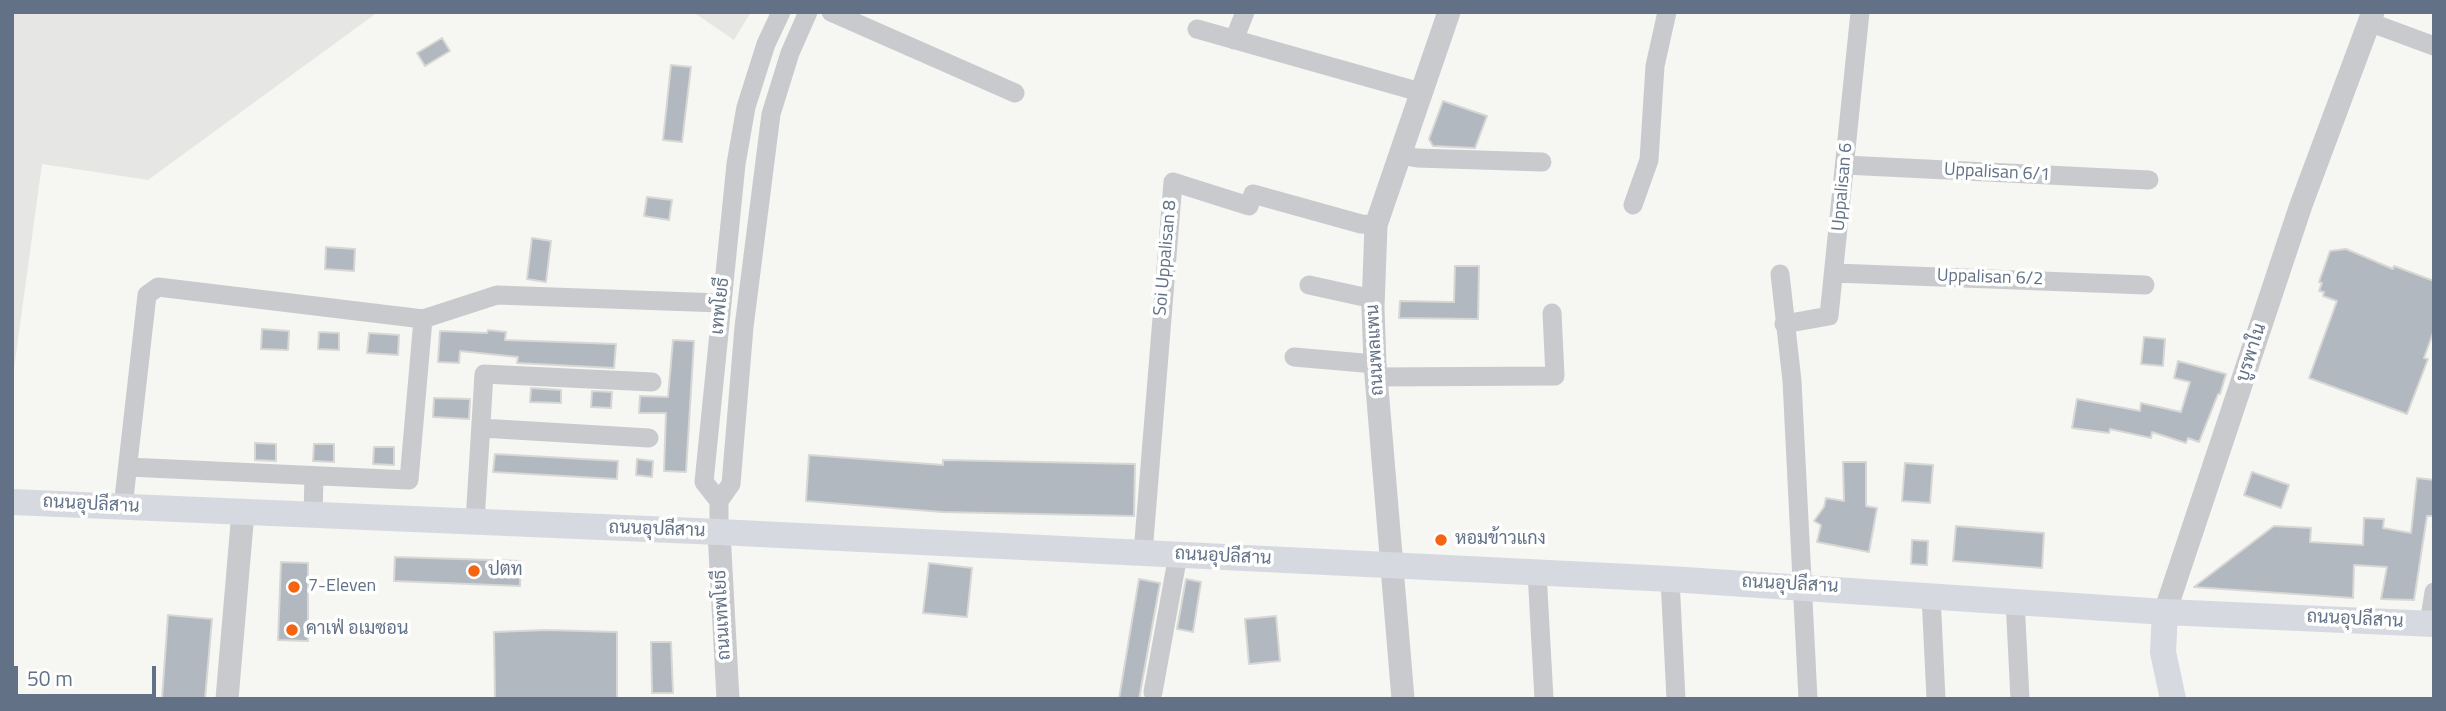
<!DOCTYPE html>
<html>
<head>
<meta charset="utf-8">
<style>
	body { margin:0 }
	#map { position:relative; width:2446px; height:711px; overflow:hidden; background:#f6f6f2; font-family:"Titillium Web",sans-serif }
	canvas { display:block }
	.frame { position:absolute; inset:0; border:14px solid #627186; pointer-events:none }
	.scale { position:absolute; left:14px; top:666px; width:142px; height:32px; box-sizing:border-box; border:4px solid #627186; border-top:0; padding-left:9px; font-size:21px; line-height:24px; white-space:nowrap; color:#627186; -webkit-text-stroke:5px #fff; paint-order:stroke }
</style>
</head>
<body>
<div id="map">
<canvas width="2446" height="711"></canvas>
<div class="frame"></div>
<div class="scale">50 m</div>
</div>
<script>
const ctx = document.querySelector('canvas').getContext('2d');
ctx.lineJoin = 'round';
function paint(path, color) {
  ctx.fillStyle = color;
  ctx.fill(path, 'evenodd');
}
function poly(rows) {
  const path = new Path2D();
  for (const r of rows) {
    path.moveTo(r[0], r[1]);
    for (let i = 2; i < r.length; i += 2) path.lineTo(r[i], r[i + 1]);
  }
  return path;
}
function trace(path, color, width, dash) {
  ctx.strokeStyle = color;
  ctx.lineWidth = width;
  ctx.lineCap = dash ? 'butt' : 'round';
  ctx.setLineDash(dash || []);
  ctx.stroke(path);
}
function write(font, color, halo, rows, align = 'center') {
  ctx.font = font + ' "Titillium Web",Sarabun,sans-serif';
  ctx.lineWidth = 7;
  ctx.setLineDash([]);
  ctx.textBaseline = 'middle';
  ctx.strokeStyle = halo;
  ctx.fillStyle = color;
  for (const [text, x, y, turn = 0] of rows) {
    ctx.save();
    ctx.translate(x, y);
    ctx.rotate((+turn || 0) * Math.PI / 180);
    ctx.textAlign = isNaN(turn) ? turn : align;
    if (halo) ctx.strokeText(text, 0, 0);
    ctx.fillText(text, 0, 0);
    ctx.restore();
  }
}
paint(poly([
	[12,12,378,12,148,180,42,164,12,383],
	[693,12,751,12,734,40]
]), '#e6e7e5');
const building = poly([
	[442,38,450,51,425,66,417,53,442,38],
	[671,65,691,67,682,142,663,140,671,65],
	[1443,101,1487,116,1475,148,1433,146,1429,139,1443,101],
	[647,197,672,200,669,220,644,216,647,197],
	[532,238,551,241,546,282,527,279,532,238],
	[326,247,355,249,354,271,325,269,326,247],
	[2346,249,2393,269,2394,266,2434,281,2434,330,2424,358,2428,359,2407,414,2309,378,2337,301,2323,296,2324,292,2319,291,2322,283,2319,282,2330,251,2346,249],
	[1455,266,1479,266,1478,319,1399,318,1400,301,1454,302,1455,266],
	[262,329,289,331,288,350,261,349,262,329],
	[488,330,506,332,505,340,616,344,614,368,517,363,518,357,460,351,459,363,438,362,440,331,487,333,488,330],
	[319,332,339,333,339,350,318,349,319,332],
	[369,333,399,335,398,355,367,353,369,333],
	[2144,337,2165,339,2163,366,2141,364,2144,337],
	[673,340,694,341,686,472,664,471,666,413,639,413,640,396,668,397,673,340],
	[2178,361,2226,374,2220,394,2218,394,2199,442,2188,438,2186,443,2152,432,2151,438,2110,429,2109,433,2072,428,2077,399,2140,411,2141,403,2181,412,2190,382,2174,378,2178,361],
	[531,388,561,390,561,403,530,402,531,388],
	[592,391,612,392,611,408,591,407,592,391],
	[434,398,470,399,469,419,433,417,434,398],
	[255,443,276,444,276,461,255,460,255,443],
	[314,444,334,444,334,462,313,461,314,444],
	[374,447,394,447,394,465,373,464,374,447],
	[495,454,618,461,617,479,493,472,495,454],
	[809,455,943,465,943,460,1135,464,1134,516,942,512,806,501,809,455],
	[637,459,653,461,652,477,636,475,637,459],
	[1843,462,1866,462,1866,506,1877,508,1869,552,1817,542,1821,525,1814,521,1824,507,1826,498,1844,501,1843,462],
	[1905,463,1933,465,1930,503,1902,501,1905,463],
	[2252,472,2289,485,2281,508,2244,495,2252,472],
	[2417,478,2434,480,2434,516,2427,516,2414,600,2381,599,2387,567,2354,565,2353,598,2194,587,2274,526,2311,528,2310,542,2363,545,2364,518,2384,519,2383,528,2411,533,2417,478],
	[1956,526,2044,533,2042,568,1953,561,1956,526],
	[1912,540,1928,541,1927,565,1911,564,1912,540],
	[395,557,521,561,520,586,394,581,395,557],
	[281,562,308,563,308,641,278,640,281,562],
	[929,563,972,568,967,617,923,613,929,563],
	[1139,579,1160,583,1139,699,1119,699,1139,579],
	[1186,579,1201,582,1193,632,1177,629,1186,579],
	[168,615,212,619,205,699,162,699,168,615],
	[1276,616,1280,661,1249,664,1245,619,1276,616],
	[547,630,617,632,617,699,495,699,494,632,547,630],
	[651,642,671,642,673,693,652,693,651,642]
]);
paint(building, '#b2b8bf');
trace(building, '#d7d7d5', 2);
trace(poly([
	[831,12,1015,93],
	[2369,22,2434,46],
	[1197,29,1420,92],
	[1234,40,1245,12],
	[1400,155,1417,158,1542,162],
	[1845,165,2149,180],
	[1633,205,1649,160,1655,66,1667,12],
	[1835,273,2145,285],
	[1780,274,1792,381,1808,699],
	[1309,285,1373,299],
	[1784,324,1829,316,1860,12],
	[1294,357,1375,364],
	[1376,377,1555,376,1552,313],
	[481,428,649,438],
	[128,467,409,480,423,319],
	[719,501,704,482,736,164,746,107,766,44,781,12],
	[123,507,147,295,158,287,423,319,497,295,721,303],
	[313,515,314,476],
	[475,522,484,374,652,382],
	[719,532,719,501,731,484,744,327,771,114,790,53,808,12],
	[1143,553,1173,182,1249,206,1253,194,1361,224,1376,225],
	[1537,572,1544,699],
	[1670,579,1676,699],
	[1931,595,1936,699],
	[2015,600,2020,699],
	[2429,624,2434,592],
	[1153,692,1178,555]
]), '#c8cace', 19);
trace(poly([
	[719,532,728,699],
	[2165,612,2301,205,2373,12],
	[227,699,243,512],
	[1403,699,1375,364,1373,308,1376,225,1449,12]
]), '#c8cace', 23);
trace(poly([
	[12,502,719,532,1670,579,2165,612,2434,624],
	[2165,612,2163,652,2173,699]
]), '#d6d9df', 26);
for (const [x, y, r, color] of [
	[1441,540,7,"#f56413"],
	[474,571,7,"#f56413"],
	[294,587,7,"#f56413"],
	[292,630,7,"#f56413"]
]) {
  const dot = new Path2D();
  dot.arc(x, y, r, 0, 2 * Math.PI);
  ctx.fillStyle = color;
  ctx.fill(dot);
  trace(dot, '#fff', 2.5);
}
write('18px', '#627186', '#fff', [
	["Uppalisan 6/1",1997,173,3],
	["Uppalisan 6",1843,187,-85],
	["Soi Uppalisan 8",1166,258,-85],
	["Uppalisan 6/2",1990,278,2],
	["เทพโยธี",721,306,-84],
	["ถนนพลแพน",1376,350,-93],
	["บูรพาใน",2252,353,-72],
	["ถนนอุปลีสาน",91,505,3],
	["ถนนอุปลีสาน",657,530,2],
	["ถนนอุปลีสาน",1223,557,3],
	["ถนนอุปลีสาน",1790,585,3],
	["ถนนเทพโยธี",723,615,-93],
	["ถนนอุปลีสาน",2355,620,3]
]);
write('18px', '#627186', '#fff', [
	["หอมข้าวแกง",1455,540],
	["ปตท",488,571],
	["7-Eleven",308,587],
	["คาเฟ่ อเมซอน",306,630]
], 'left');
</script>
</body>
</html>
